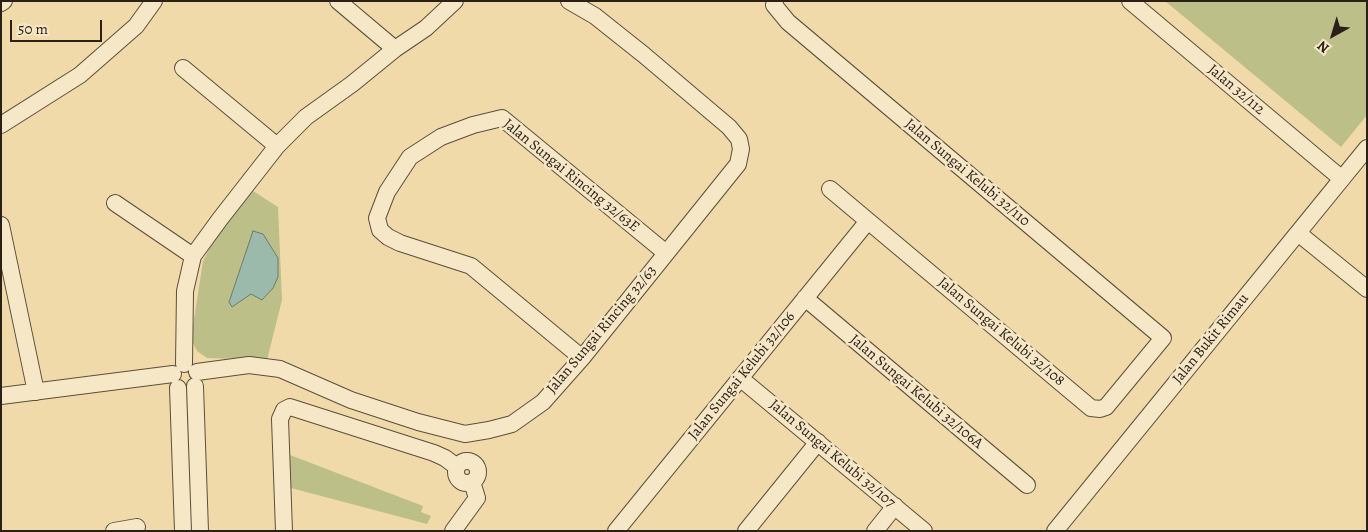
<!DOCTYPE html>
<html>
<head>
<meta charset="utf-8">
<style>
	body { margin:0 }
	#map { position:relative; width:1368px; height:532px; overflow:hidden; background:#f1daa9; font-family:Alegreya,serif }
	canvas { display:block }
	.frame { position:absolute; inset:0; border:2px solid #2b2018; pointer-events:none }
	.north { position:absolute; left:1308px; top:10px; width:50px; height:50px; -webkit-text-stroke:4px #f6e7c7; paint-order:stroke; rotate:219deg; font-size:14px; font-weight:700; line-height:20px; text-align:center; color:#2b2018 }
	.north::after { content:''; display:block; margin:auto; width:18px; height:22px; background:#2b2018; clip-path:polygon(50% 0,100% 100%,50% 72%,0 100%) }
	.scale { position:absolute; left:10px; top:20px; width:92px; height:22px; box-sizing:border-box; border:2px solid #2b2018; border-top:0; padding-left:6px; font-size:15px; line-height:18px; white-space:nowrap; color:#2b2018; -webkit-text-stroke:4px #f6e7c7; paint-order:stroke }
</style>
</head>
<body>
<div id="map">
<canvas width="1368" height="532"></canvas>
<div class="frame"></div>
<div class="north">N</div>
<div class="scale">50 m</div>
</div>
<script>
const ctx = document.querySelector('canvas').getContext('2d');
ctx.lineJoin = 'round';
function paint(path, color) {
  ctx.fillStyle = color;
  ctx.fill(path, 'evenodd');
}
function poly(rows) {
  const path = new Path2D();
  for (const r of rows) {
    if (r.length === 3) {
      path.moveTo(r[0] + r[2], r[1]);
      path.arc(r[0], r[1], r[2], 0, 2 * Math.PI);
      continue;
    }
    path.moveTo(r[0], r[1]);
    for (let i = 2; i < r.length; i += 2) path.lineTo(r[i], r[i + 1]);
  }
  return path;
}
function trace(path, color, width, dash) {
  ctx.strokeStyle = color;
  ctx.lineWidth = width;
  ctx.lineCap = dash ? 'butt' : 'round';
  ctx.setLineDash(dash || []);
  ctx.stroke(path);
}
function write(font, color, halo, rows, align = 'center') {
  ctx.font = font + ' Alegreya,serif';
  ctx.lineWidth = 5;
  ctx.setLineDash([]);
  ctx.textBaseline = 'middle';
  ctx.strokeStyle = halo;
  ctx.fillStyle = color;
  for (const [text, x, y, turn = 0] of rows) {
    ctx.save();
    ctx.translate(x, y);
    ctx.rotate((+turn || 0) * Math.PI / 180);
    ctx.textAlign = isNaN(turn) ? turn : align;
    if (halo) ctx.strokeText(text, 0, 0);
    ctx.fillText(text, 0, 0);
    ctx.restore();
  }
}
paint(poly([
	[1165,1,1367,1,1367,115,1341,147],
	[250,189,278,207,282,300,267,360,207,358,197,351,191,339,203,261,224,221],
	[290,455,423,506,421,512,431,516,427,524,291,488]
]), '#bcbf87');
const water = poly([
	[253,231,263,234,278,258,278,277,273,288,262,300,251,294,232,307,229,302,253,231]
]);
paint(water, '#9bbaab');
trace(water, '#6e7c70', 1);
const minor = poly([
	[338,1,395,49],
	[775,1,774,5,788,22,1163,338,1106,407,1100,409,1091,408,830,189],
	[1130,1,1342,179],
	[1,3,4,1],
	[183,68,277,146],
	[1,125,80,75,136,26,154,1],
	[115,203,193,256],
	[1,225,36,392],
	[1298,233,1367,289],
	[805,298,1027,485],
	[582,358,471,266,400,243,388,237,380,230,377,218,387,192,410,157,441,137,473,125,502,118,666,253],
	[184,364,185,291,193,256,220,219,277,146,306,117,352,84,395,49,426,28,455,1],
	[197,372,249,365,280,369,351,400,418,422,465,434,489,430,512,424,543,402,582,358,738,164,741,149,739,139,729,127,644,55,595,16,569,1],
	[740,378,924,531],
	[195,386,200,531],
	[178,388,183,531],
	[1,396,173,374],
	[467,472,11],
	[114,531,137,527],
	[284,531,280,419,284,410,290,407,434,453,445,458,457,467],
	[453,531,477,498,472,482],
	[616,531,868,221],
	[746,531,818,442],
	[875,531,895,506],
	[1055,531,1367,148]
]);
trace(minor, '#5c4e3c', 18);
trace(minor, '#f6e7c7', 16);
write('15px', '#2b2018', '#f6e7c7', [
	["Jalan 32/112",1236,90,40],
	["Jalan Sungai Kelubi 32/110",967,173,40],
	["Jalan Sungai Rincing 32/63E",571,176,39],
	["Jalan Sungai Rincing 32/63",602,330,-50],
	["Jalan Sungai Kelubi 32/108",1001,332,40],
	["Jalan Bukit Rimau",1211,339,-51],
	["Jalan Sungai Kelubi 32/106",742,376,-51],
	["Jalan Sungai Kelubi 32/106A",916,392,40],
	["Jalan Sungai Kelubi 32/107",832,454,40]
]);
</script>
</body>
</html>
